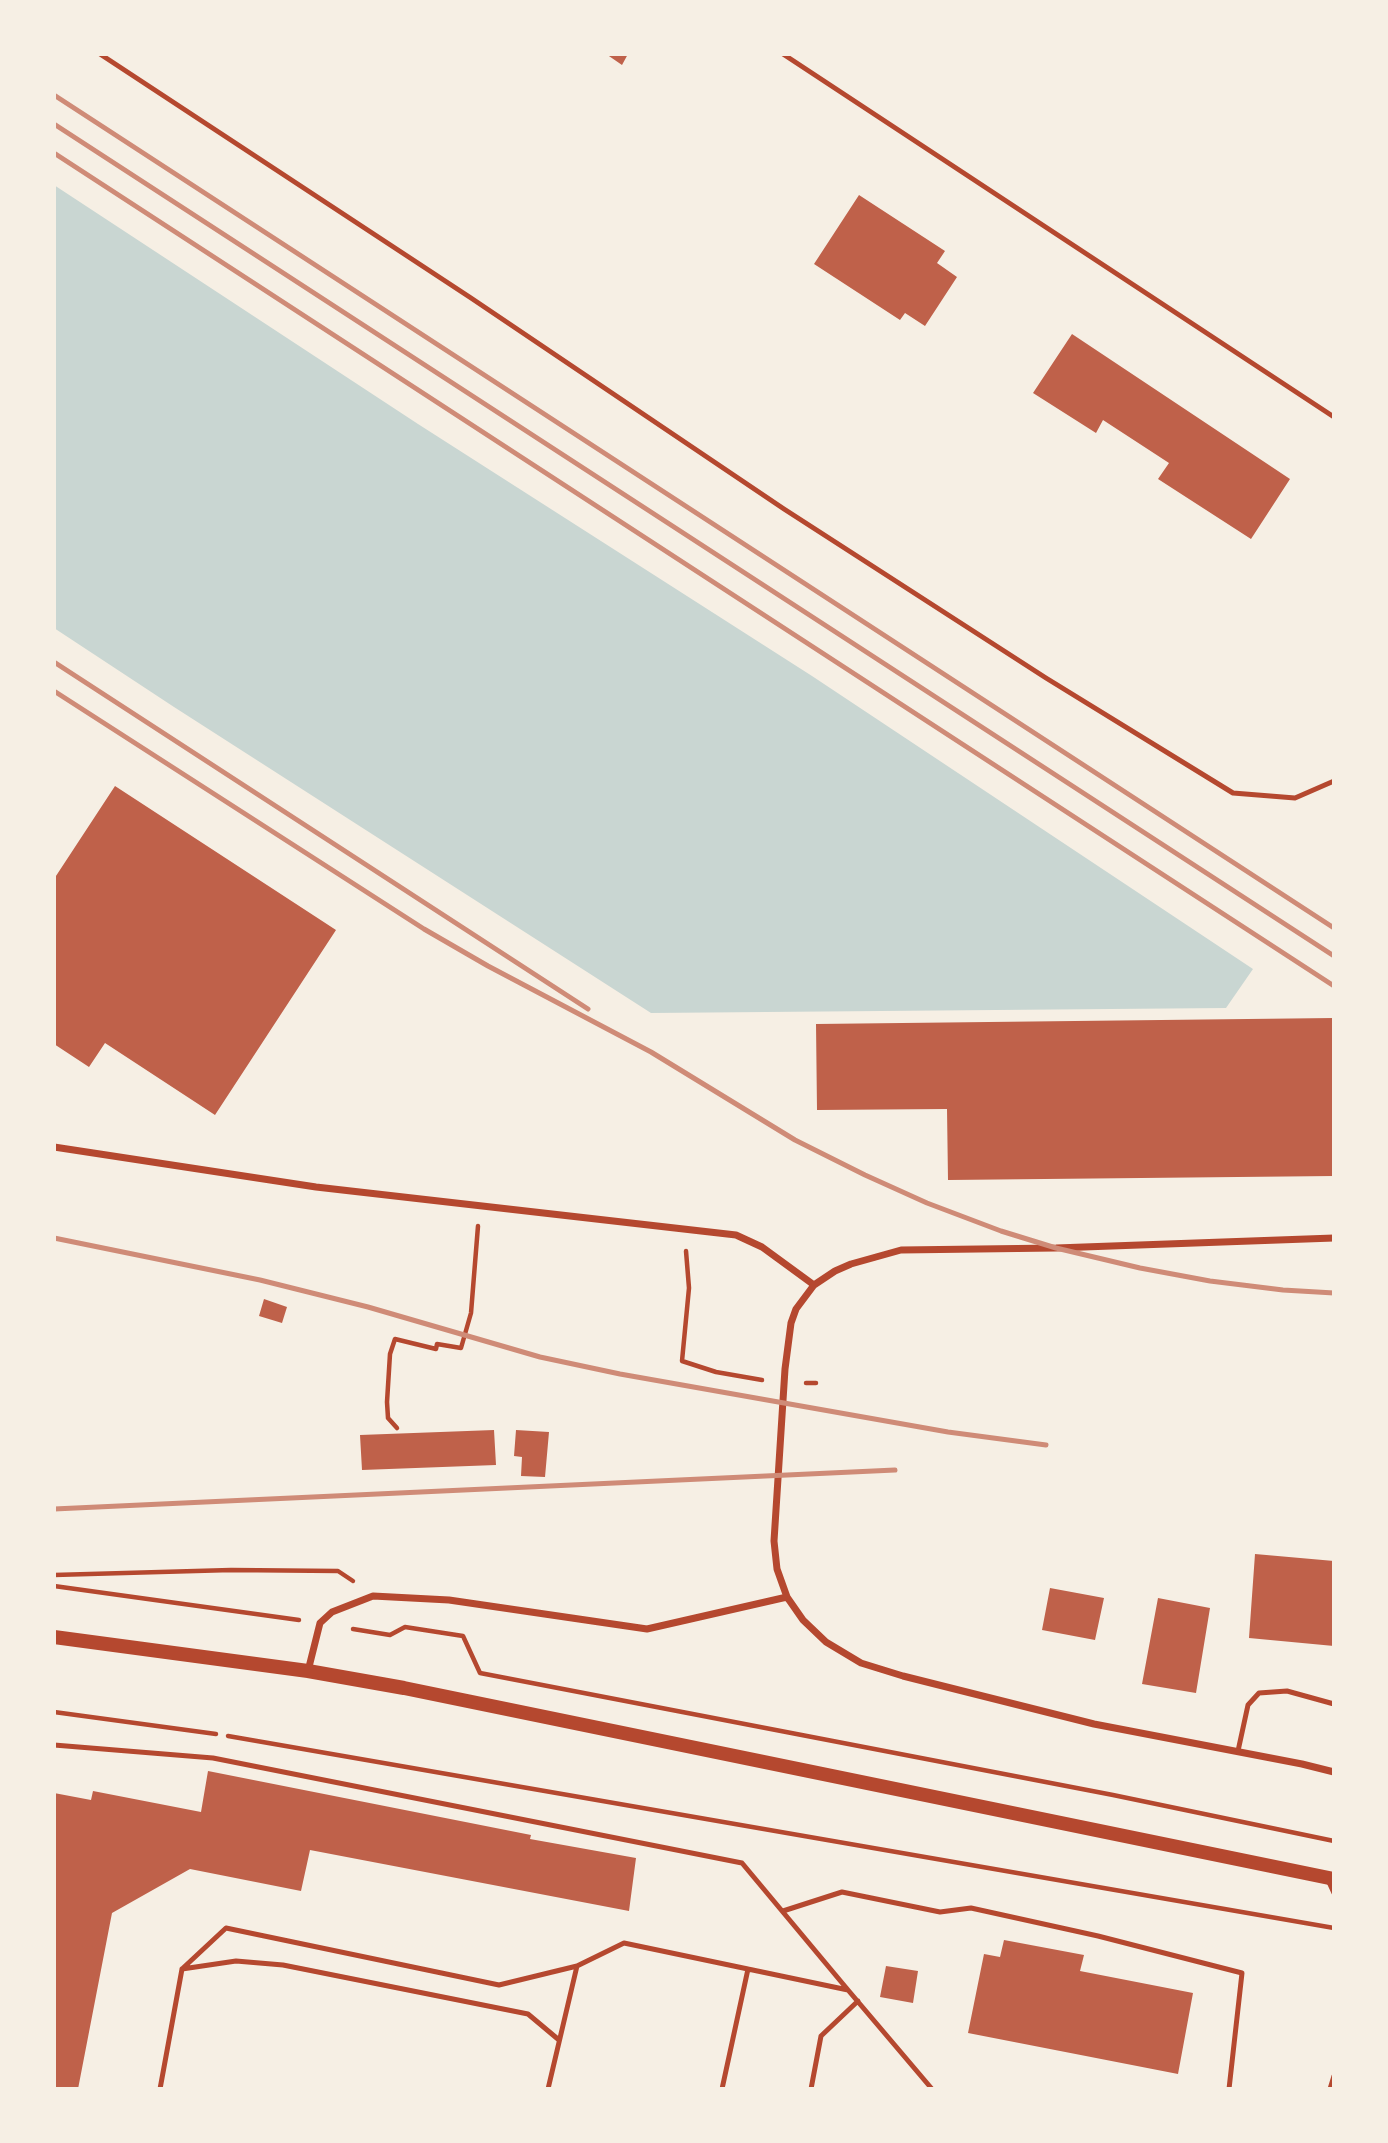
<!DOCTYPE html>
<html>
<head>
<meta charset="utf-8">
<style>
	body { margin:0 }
	#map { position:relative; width:1388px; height:2143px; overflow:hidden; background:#f6efe4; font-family:"Nunito Sans",sans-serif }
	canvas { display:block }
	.frame { position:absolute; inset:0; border:56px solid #f6efe4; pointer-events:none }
</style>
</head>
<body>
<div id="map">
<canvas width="1388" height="2143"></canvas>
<div class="frame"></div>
</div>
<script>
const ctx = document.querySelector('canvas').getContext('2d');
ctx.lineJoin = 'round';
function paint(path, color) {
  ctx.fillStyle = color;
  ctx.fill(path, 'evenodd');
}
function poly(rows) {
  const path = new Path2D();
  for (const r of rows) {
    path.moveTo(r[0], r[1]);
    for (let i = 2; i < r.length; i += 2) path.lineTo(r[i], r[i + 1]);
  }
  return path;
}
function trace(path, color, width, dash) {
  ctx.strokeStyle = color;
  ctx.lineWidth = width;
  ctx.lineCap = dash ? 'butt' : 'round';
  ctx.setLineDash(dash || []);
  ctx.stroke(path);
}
paint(poly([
	[54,185,418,424,812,676,1253,969,1226,1008,651,1013,174,707,54,628]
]), '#c9d6d2');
paint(poly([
	[606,54,628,54,622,65],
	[859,195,945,251,937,263,957,277,925,326,905,313,900,320,814,264],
	[1072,334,1290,479,1251,539,1158,479,1169,463,1103,420,1096,433,1033,393],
	[115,786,336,930,215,1115,105,1043,89,1067,54,1044,54,879],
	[1334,1018,1334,1176,948,1180,947,1109,817,1110,816,1024],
	[264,1299,287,1307,282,1323,259,1316],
	[494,1430,496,1465,362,1470,360,1435],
	[516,1430,549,1432,545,1477,521,1476,522,1457,514,1456],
	[1255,1554,1334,1561,1334,1646,1249,1638],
	[1050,1588,1104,1598,1095,1640,1042,1630],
	[1158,1598,1210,1608,1196,1693,1142,1684],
	[208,1771,531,1835,530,1839,636,1858,629,1911,310,1850,301,1891,190,1869,112,1913,78,2089,54,2089,54,1793,91,1800,93,1791,201,1812],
	[1004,1940,1084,1955,1080,1971,1193,1993,1178,2074,968,2033,984,1954,1000,1957],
	[886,1966,918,1971,913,2003,880,1997]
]), '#bf614a');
trace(poly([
	[686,1251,689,1288,682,1361,716,1372,762,1380],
	[806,1383,816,1383],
	[397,1428,388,1418,387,1402,390,1354,395,1339,436,1349,437,1344,461,1348,471,1313,478,1226],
	[54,1575,231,1570,338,1571,353,1581],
	[54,1586,299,1620],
	[353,1629,390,1635,405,1627,463,1636,480,1673,1113,1795,1334,1841],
	[54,1712,216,1734],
	[228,1736,1334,1928]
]), '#b5482f', 4.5);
trace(poly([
	[100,54,471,298,784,509,1046,678,1233,793,1295,798,1334,781],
	[783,54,1334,417],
	[54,1745,213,1758,742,1863,848,1990],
	[1238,1751,1248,1705,1259,1693,1287,1691,1334,1704],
	[1328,1880,1334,1893],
	[783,1911,842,1892,940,1912,971,1908,1098,1936,1242,1973,1229,2089],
	[182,1969,236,1961,283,1965,528,2014,559,2040],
	[160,2089,182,1969,226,1928,499,1985,577,1966],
	[548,2089,577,1966,624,1943,848,1990,932,2089],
	[722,2089,748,1969],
	[811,2089,821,2036,858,2001],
	[1330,2089,1334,2076]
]), '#b5482f', 5);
trace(poly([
	[54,1147,316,1187,736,1235,762,1247,814,1285],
	[1334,1238,1056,1248,901,1250,851,1264,835,1271,814,1285,796,1309,791,1323,785,1369,774,1541,777,1569,787,1597,803,1620,826,1642,861,1663,903,1676,1094,1724,1302,1764,1334,1772],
	[308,1671,320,1623,332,1612,373,1596,449,1600,647,1629,787,1597]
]), '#b5482f', 7);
trace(poly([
	[54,1637,308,1671,404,1688,1334,1879]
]), '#b5482f', 14);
trace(poly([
	[54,95,1334,928],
	[54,124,1334,956],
	[54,153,1334,986],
	[54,662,588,1009],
	[54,691,424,929,488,966,651,1052,795,1140,865,1175,927,1203,1001,1231,1056,1248,1140,1268,1210,1281,1283,1290,1334,1293],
	[54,1238,260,1280,368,1307,540,1357,620,1374,948,1432,1046,1445],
	[54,1509,895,1470]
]), '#cf8b77', 5);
</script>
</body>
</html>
